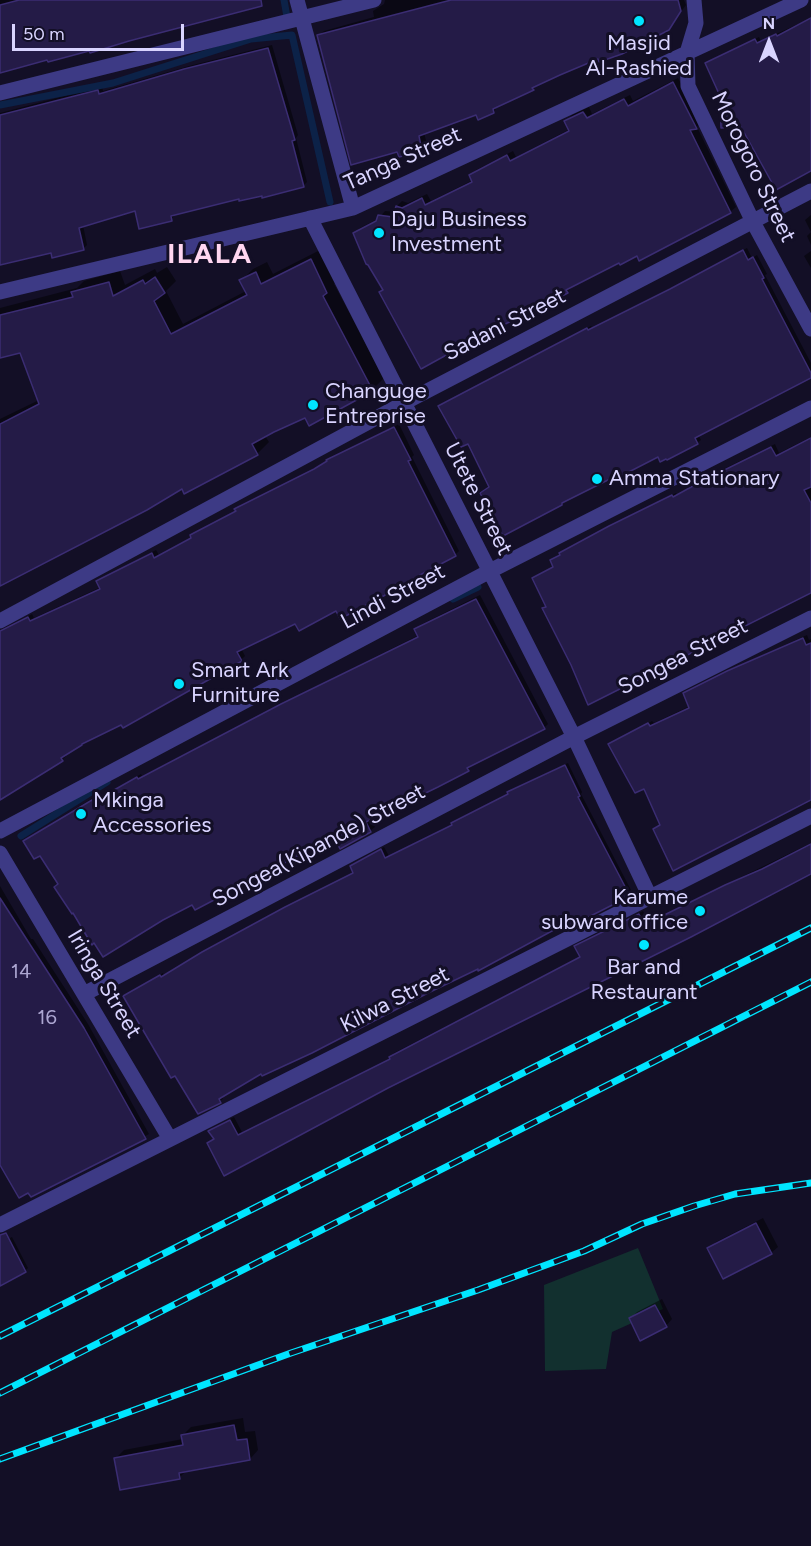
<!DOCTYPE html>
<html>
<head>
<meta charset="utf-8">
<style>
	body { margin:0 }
	#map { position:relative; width:811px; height:1546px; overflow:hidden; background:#130f26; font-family:Figtree,sans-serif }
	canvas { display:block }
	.north { position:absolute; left:739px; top:12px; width:60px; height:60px; -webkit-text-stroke:4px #130f26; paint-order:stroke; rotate:0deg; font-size:16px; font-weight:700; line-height:24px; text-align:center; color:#d9d4ff }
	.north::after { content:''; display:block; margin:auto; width:21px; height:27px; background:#d9d4ff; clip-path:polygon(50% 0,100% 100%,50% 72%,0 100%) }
	.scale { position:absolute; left:12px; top:24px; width:172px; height:27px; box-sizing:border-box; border:3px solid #d9d4ff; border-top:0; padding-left:8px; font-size:18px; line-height:21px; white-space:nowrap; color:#d9d4ff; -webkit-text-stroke:4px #130f26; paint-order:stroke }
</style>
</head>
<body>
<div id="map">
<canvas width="811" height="1546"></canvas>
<div class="north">N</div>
<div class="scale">50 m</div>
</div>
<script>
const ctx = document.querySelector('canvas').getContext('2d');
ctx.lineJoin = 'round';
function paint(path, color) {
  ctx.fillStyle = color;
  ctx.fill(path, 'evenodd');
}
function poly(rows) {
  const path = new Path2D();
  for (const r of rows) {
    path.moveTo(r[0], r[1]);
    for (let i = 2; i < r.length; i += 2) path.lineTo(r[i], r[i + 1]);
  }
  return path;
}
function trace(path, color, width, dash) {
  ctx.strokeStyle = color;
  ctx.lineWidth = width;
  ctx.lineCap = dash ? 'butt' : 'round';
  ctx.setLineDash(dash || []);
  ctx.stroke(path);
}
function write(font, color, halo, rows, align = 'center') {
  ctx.font = font + ' Figtree,sans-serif';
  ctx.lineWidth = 6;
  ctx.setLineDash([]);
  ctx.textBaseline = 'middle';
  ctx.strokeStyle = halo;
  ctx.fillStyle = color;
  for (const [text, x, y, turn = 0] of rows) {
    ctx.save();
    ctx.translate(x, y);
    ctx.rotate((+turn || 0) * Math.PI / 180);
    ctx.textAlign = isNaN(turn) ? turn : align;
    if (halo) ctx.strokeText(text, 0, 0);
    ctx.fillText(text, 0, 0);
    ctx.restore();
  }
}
paint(poly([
	[638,1248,663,1309,612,1332,606,1369,545,1371,544,1285]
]), '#12302f');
paint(poly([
	[0,0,260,0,90,49,0,71],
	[385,0,684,0,686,5,668,29,538,84,533,89,498,105,494,112,477,113,424,133,427,144,422,150,318,36,324,31,374,17,373,11,384,4],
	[811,18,811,170,742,125,722,96,710,61,759,37,761,41],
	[272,45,298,135,296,138,307,182,303,186,240,197,175,214,172,219,140,227,136,209,83,225,87,245,83,249,52,251,0,263,0,113,102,86,103,91,189,66],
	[678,78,701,123,697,127,736,207,730,212,620,261,572,287,567,292,385,289,355,233,360,228,379,218,385,211,396,212,397,206,402,201,408,203,427,194,431,201,473,180,471,175,476,170,513,151,516,157,570,129,566,121,572,115,589,107,592,114,630,95,633,101],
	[811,215,811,245,807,236,811,232,805,220],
	[747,248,752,258,757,255,767,274,765,275,811,363,811,376,698,434,701,440,697,443,658,455,481,493,491,487,468,442,440,406,443,403,591,326,592,327,675,286],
	[322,249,337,280,334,284,384,378,372,390,309,424,305,416,265,436,269,442,257,454,182,487,0,585,0,419,72,384,21,351,0,357,0,308,77,288,84,281,120,271,125,285,155,269,157,273,167,267,176,281,166,291,183,324,246,291,241,281,253,269,267,262,273,274],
	[811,251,811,268,804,256],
	[399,424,414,455,412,457,459,551,455,555,424,571,427,576,423,581,296,622,241,648,245,656,241,660,81,744,65,754,66,756,62,760,0,798,0,631,32,614,34,618,101,587,98,582,102,578,156,550,159,555,192,537,196,532,237,510,240,505,320,465,332,456],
	[811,437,811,592,589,703,544,609,547,606,533,578,554,566,551,561,564,550,614,523,676,493,677,495,707,477,775,444,779,453],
	[480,595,548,724,544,728,472,765,468,770,370,818,375,827,370,831,335,835,193,903,59,884,29,837,96,796,98,799,141,774,142,776,287,701,419,635,416,630,420,625],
	[807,635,809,640,811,639,811,799,661,824,645,787,610,744,652,721,654,723,690,706,684,694,688,690,733,668],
	[568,763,582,792,581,794,632,892,629,895,564,923,478,967,262,1072,222,1096,223,1098,220,1102,125,996,163,973,164,975,207,949,355,872,351,866,355,863,384,847,389,856,454,824,456,820,509,793,512,789],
	[811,843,811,872,387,1087,225,1174,209,1143,215,1138,210,1131,214,1127,234,1117,242,1132,390,1058,394,1053,582,956,576,946,580,942,643,911,649,922],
	[0,886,31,939,33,939,88,1024,149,1134,52,1186,0,1162],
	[763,1218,778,1247,771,1253,709,1249,716,1242],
	[12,1237,28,1268,25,1271,0,1266,0,1243],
	[662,1299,672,1319,666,1326,630,1319,637,1312],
	[243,1418,245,1432,255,1431,258,1450,250,1459,187,1470,179,1478,116,1458,124,1450,183,1439,183,1435,191,1427]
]), '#0007');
trace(poly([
	[284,0,287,17],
	[0,105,113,83,251,39,292,35,330,202],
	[453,599,478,587],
	[21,836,107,782]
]), '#0c2248', 7);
const building = poly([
	[19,0,261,0,262,6,129,41,90,53,89,51,48,62,47,60,0,73,0,5,19,0],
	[451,0,678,0,681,11,669,30,622,54,599,62,598,59,560,75,532,88,534,90,493,109,494,113,478,120,476,115,419,136,422,151,399,157,397,152,351,165,317,35,451,0],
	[811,18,811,171,776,190,741,127,721,128,720,96,705,63,755,39,757,43,776,34,777,36,811,18],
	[268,48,295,140,292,141,304,187,262,198,262,196,239,201,239,199,171,216,172,221,139,229,135,211,79,228,84,250,52,258,51,253,0,265,0,115,98,90,99,94,184,69,268,48],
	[673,82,697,129,690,130,731,213,639,261,637,256,620,265,619,263,566,290,568,293,479,337,421,369,379,292,383,290,368,265,366,264,353,233,376,221,378,215,393,217,396,206,402,208,422,198,425,205,472,182,469,175,507,155,510,161,569,131,564,121,583,112,587,118,624,99,628,106,673,82],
	[743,250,748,260,753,257,764,278,762,279,811,373,811,378,695,438,698,444,667,460,666,459,660,462,658,457,621,476,620,474,562,503,562,505,503,536,480,493,489,487,468,444,461,447,438,406,587,328,588,330,670,289,743,250],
	[311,259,327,293,323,296,373,391,309,426,305,418,274,432,252,444,258,455,184,494,182,489,147,510,0,586,0,424,39,404,20,353,0,358,0,315,73,297,71,292,109,282,113,296,143,280,145,284,155,277,165,293,154,301,171,334,247,295,239,280,256,272,261,284,311,259],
	[394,427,411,460,408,461,456,556,420,575,424,582,394,597,391,592,340,619,336,611,299,631,295,624,237,652,242,661,123,728,121,725,82,744,82,745,61,758,63,761,0,800,0,631,28,617,30,621,100,589,96,581,152,553,154,558,191,538,190,535,236,511,234,509,314,469,327,461,326,460,394,427],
	[811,438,811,487,804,490,811,503,811,593,588,705,571,665,542,608,546,607,532,578,553,567,550,560,560,555,559,553,609,526,672,495,673,497,702,481,771,447,776,456,811,438],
	[476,599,545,729,467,768,469,771,438,787,366,822,371,832,340,849,334,837,195,910,192,905,163,920,103,957,94,943,92,945,73,913,72,914,54,887,58,884,40,856,34,859,23,841,92,800,93,802,137,777,138,779,281,704,418,637,414,629,476,599],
	[803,638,806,645,811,643,811,800,673,871,653,829,660,825,644,789,635,793,608,744,648,723,650,726,689,708,683,693,727,671,803,638],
	[565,765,580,796,578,797,630,896,565,929,563,925,478,971,478,969,428,993,312,1053,262,1076,261,1074,219,1099,221,1103,198,1114,175,1076,171,1078,123,996,160,975,161,977,202,952,285,907,353,873,350,866,381,849,385,858,452,825,451,823,508,794,507,792,565,765],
	[811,844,811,874,691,937,388,1088,224,1176,207,1143,214,1139,208,1131,230,1120,238,1135,390,1059,389,1057,580,957,574,946,639,914,644,925,725,885,762,869,811,844],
	[0,898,84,1028,146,1139,31,1197,28,1193,19,1198,0,1165,0,898],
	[756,1223,772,1254,723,1279,707,1248,756,1223],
	[6,1233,26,1272,0,1286,0,1235,6,1233],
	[655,1305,667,1327,640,1341,629,1318,655,1305],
	[234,1425,237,1440,247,1439,250,1460,179,1473,180,1479,120,1490,114,1458,183,1445,181,1435,234,1425]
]);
paint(building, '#241b47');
trace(building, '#3b2d73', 1.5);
trace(poly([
	[297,0,353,208],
	[694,0,696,23,687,53,688,86,753,222,811,329],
	[0,93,374,0],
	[310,218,574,737,650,897],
	[0,292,353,208,801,0],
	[0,621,404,403,811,191],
	[0,831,490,571,811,408],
	[0,853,170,1139],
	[84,994,574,737,811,618],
	[0,1225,811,816]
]), '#3d3a85', 15);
const rail = poly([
	[0,1336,811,928],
	[0,1393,811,982],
	[0,1459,291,1353,478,1290,584,1251,642,1224,694,1206,735,1194,811,1183]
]);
trace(rail, '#00e5ff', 7);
trace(rail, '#130f26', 4.5, [14]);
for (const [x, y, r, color] of [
	[639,21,6,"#00e5ff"],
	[379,233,6,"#00e5ff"],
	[313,405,6,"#00e5ff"],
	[597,479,6,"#00e5ff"],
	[179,684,6,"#00e5ff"],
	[81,814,6,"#00e5ff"],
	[700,911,6,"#00e5ff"],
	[644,945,6,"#00e5ff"]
]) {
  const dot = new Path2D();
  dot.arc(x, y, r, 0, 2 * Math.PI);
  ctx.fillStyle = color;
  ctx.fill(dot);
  trace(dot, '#130f26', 2);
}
write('20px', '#aca6d1', null, [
	["14",21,972],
	["16",47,1018]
]);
write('22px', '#d9d4ff', '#130f26', [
	["Masjid",639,44,"center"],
	["Al-Rashied",639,69,"center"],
	["Daju Business",391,220],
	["Investment",391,245],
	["Changuge",325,392],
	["Entreprise",325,417],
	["Amma Stationary",609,479],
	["Smart Ark",191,671],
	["Furniture",191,696],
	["Mkinga",93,801],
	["Accessories",93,826],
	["Karume",688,898,"right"],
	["subward office",688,923,"right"],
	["Bar and",644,968,"center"],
	["Restaurant",644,993,"center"]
], 'left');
write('22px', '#d9d4ff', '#130f26', [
	["Tanga Street",403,159,-24],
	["Morogoro Street",753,167,64],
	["Sadani Street",505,325,-27],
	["Utete Street",478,499,63],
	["Lindi Street",393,597,-28],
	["Songea Street",683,657,-27],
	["Songea(Kipande) Street",319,846,-28],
	["Iringa Street",104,984,59],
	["Kilwa Street",395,1000,-27]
]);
ctx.letterSpacing = '1.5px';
write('bold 28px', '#ffd6f0', '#130f26', [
	["ILALA",210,255]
]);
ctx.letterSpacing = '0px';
</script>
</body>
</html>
